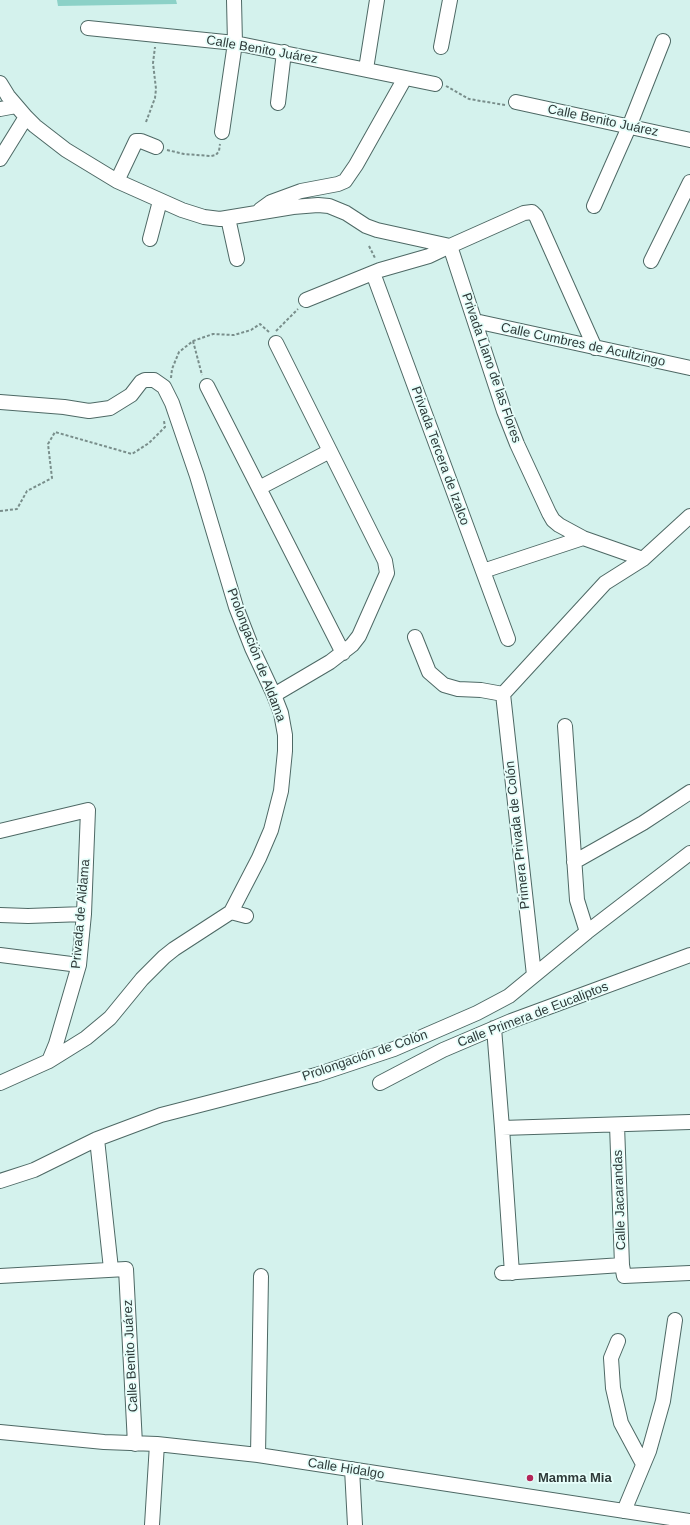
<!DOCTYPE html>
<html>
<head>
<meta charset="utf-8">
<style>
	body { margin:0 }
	canvas { display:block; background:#d4f2ed }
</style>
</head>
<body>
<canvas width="690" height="1525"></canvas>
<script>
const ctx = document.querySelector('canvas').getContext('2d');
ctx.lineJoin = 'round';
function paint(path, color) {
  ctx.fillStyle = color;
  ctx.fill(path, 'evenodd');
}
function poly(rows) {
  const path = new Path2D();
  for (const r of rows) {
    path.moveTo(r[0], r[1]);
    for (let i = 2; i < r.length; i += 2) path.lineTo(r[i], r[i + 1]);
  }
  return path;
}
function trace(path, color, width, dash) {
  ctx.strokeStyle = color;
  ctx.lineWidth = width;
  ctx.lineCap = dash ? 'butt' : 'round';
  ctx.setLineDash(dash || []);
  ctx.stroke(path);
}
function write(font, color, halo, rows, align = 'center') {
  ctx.font = font + ' Arial,sans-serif';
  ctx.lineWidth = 3.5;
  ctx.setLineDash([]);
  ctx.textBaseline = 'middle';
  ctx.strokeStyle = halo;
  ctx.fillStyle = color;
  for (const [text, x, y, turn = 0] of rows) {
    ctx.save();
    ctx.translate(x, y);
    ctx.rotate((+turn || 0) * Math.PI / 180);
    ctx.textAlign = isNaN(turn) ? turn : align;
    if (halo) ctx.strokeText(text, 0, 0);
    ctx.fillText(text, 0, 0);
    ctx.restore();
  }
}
paint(poly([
	[57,0,176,0,177,4,58,6]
]), '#8cd1c7');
const minor = poly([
	[88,28,235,43,435,84],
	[441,47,450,0],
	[366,69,377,0],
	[0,83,8,96,26,117,35,126,66,150,117,181,182,210,204,217,220,219,293,207,318,205,329,206,346,213,366,226,377,230,450,246],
	[516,102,690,140],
	[278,103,284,52],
	[0,109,16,106],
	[222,132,235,43,234,0],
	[0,159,26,117],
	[117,181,136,141,141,141,156,147],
	[594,206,629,127,663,41],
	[260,210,271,202,301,191,338,184,345,181,356,165,405,78],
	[228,218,237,259],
	[150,239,160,201],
	[651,261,690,182],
	[373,273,508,639],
	[306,300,380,270,429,256,450,246],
	[475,321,690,368],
	[595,348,536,216,532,212,524,213,450,246,504,411,517,444,549,513,553,520,559,525,583,538,643,559],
	[207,386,343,653],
	[0,402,64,407,89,411,110,408,131,395,141,382,145,380,154,380,164,387,172,403,197,476,236,607,252,648,274,695,281,713,285,735,285,751,281,791,271,830,259,858,231,912,174,949,164,957,142,979,110,1018,86,1038,49,1061,0,1083],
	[259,488,330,451],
	[483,571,583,538],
	[415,637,429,672,444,685,458,689,481,690,503,694],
	[503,694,534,975],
	[503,694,605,583,643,559,690,516],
	[274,695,330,662,352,645,359,636,387,573,385,561,276,343],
	[565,726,577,900,587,932],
	[0,831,88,810,84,914,79,965,56,1044,49,1061],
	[574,862,643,823,690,792],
	[231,912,246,916],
	[0,915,28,916,84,914],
	[0,955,79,965],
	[494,1028,502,1128,512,1273],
	[380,1083,443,1050,511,1021,690,955],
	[617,1125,622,1265,624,1276,690,1273],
	[502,1128,690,1122],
	[97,1139,111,1269],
	[0,1181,34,1170,97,1139,161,1115,316,1075,394,1049,477,1013,509,996,587,932,690,853],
	[502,1273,622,1265],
	[0,1276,126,1269,135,1444],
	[618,1341,611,1358,613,1388,621,1423,643,1464],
	[0,1432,104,1442,157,1444,258,1455,690,1521],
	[258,1455,261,1276],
	[352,1469,355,1525],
	[624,1511,649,1451,663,1401,675,1320],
	[152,1525,157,1444]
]);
trace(minor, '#4e6965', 16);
trace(poly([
	[446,86,469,99,505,105],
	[146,122,155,98,156,89,153,63,155,47],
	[167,150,184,154,211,156,216,155,219,151,220,144],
	[369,246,375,258],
	[276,331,298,309],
	[193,341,202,375],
	[171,378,172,369,179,352,193,341,213,334,234,335,251,330,260,324,269,332],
	[0,511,17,509,27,491,52,478,48,444,55,432,132,454,149,443,165,427,164,421]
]), '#798e8b', 2, [3, 2]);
trace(minor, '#fff', 14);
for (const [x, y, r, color] of [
	[530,1478,4,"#b42659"]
]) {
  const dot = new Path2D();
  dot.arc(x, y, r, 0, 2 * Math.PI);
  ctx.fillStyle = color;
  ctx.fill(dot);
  trace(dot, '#e6fefa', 1.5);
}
write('13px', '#2e3a39', '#e6fefa', [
	["Calle Benito Juárez",262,50,10],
	["Calle Benito Juárez",603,121,12],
	["Calle Cumbres de Acultzingo",583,345,12],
	["Privada Llano de las Flores",491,368,71],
	["Privada Tercera de Izalco",440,456,70],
	["Prolongación de Aldama",256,655,69],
	["Primera Privada de Colón",518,835,-96],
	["Privada de Aldama",81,914,-85],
	["Calle Primera de Eucaliptos",533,1015,-21],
	["Prolongación de Colón",365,1056,-19],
	["Calle Jacarandas",620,1200,-92],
	["Calle Benito Juárez",131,1356,-93],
	["Calle Hidalgo",346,1469,9]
]);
write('bold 13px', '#2e3a39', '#e6fefa', [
	["Mamma Mia",538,1478]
], 'left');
</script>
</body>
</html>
